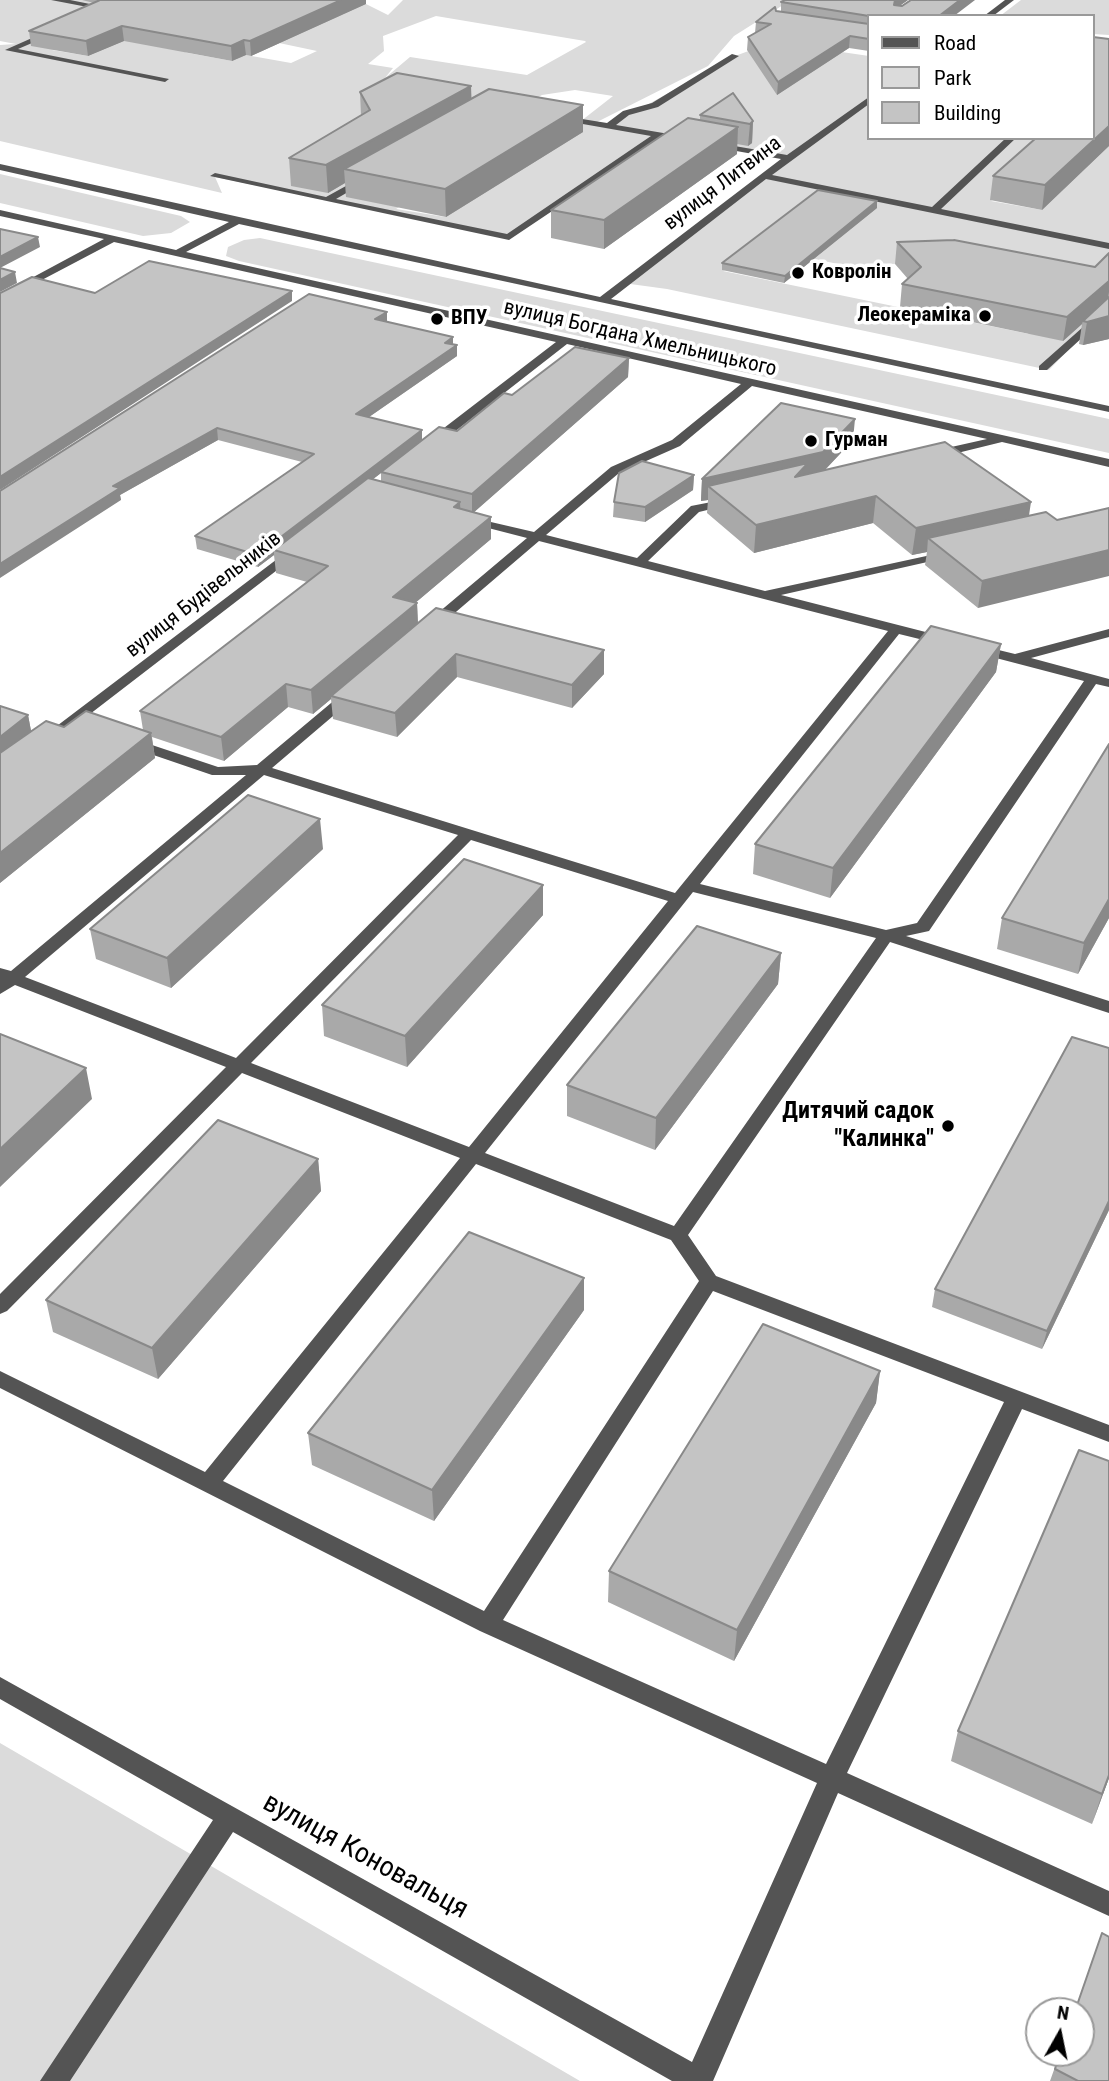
<!DOCTYPE html>
<html>
<head>
<meta charset="utf-8">
<style>
	body { margin:0 }
	#map { position:relative; width:1109px; height:2081px; overflow:hidden; background:#fff; font-family:"Roboto Condensed",sans-serif }
	canvas { display:block }
	.legend { position:absolute; left:867px; top:14px; width:228px; height:126px; box-sizing:border-box; background:#fff; border:2px solid #999; margin:0; padding:9px 12px; list-style:none; font-size:21px; color:#000 }
	.legend li { display:flex; align-items:center; gap:14px; height:35px }
	.legend b { width:35px; border:2px solid #999 }
	.north { position:absolute; left:1025px; top:1997px; width:70px; height:70px; box-sizing:border-box; background:#fff; border:2px solid #999; border-radius:50%; rotate:9deg; font-size:19px; font-weight:700; line-height:28px; text-align:center; color:#000 }
	.north::after { content:''; display:block; margin:auto; width:24px; height:32px; background:#000; clip-path:polygon(50% 0,100% 100%,50% 72%,0 100%) }
</style>
</head>
<body>
<div id="map">
<canvas width="1109" height="2081"></canvas>
<ul class="legend">
<li><b style="height:9px;background:#545454"></b>Road</li>
<li><b style="height:19px;background:#dbdbdb"></b>Park</li>
<li><b style="height:19px;background:#c4c4c4"></b>Building</li>
</ul>
<div class="north">N</div>
</div>
<script>
const ctx = document.querySelector('canvas').getContext('2d');
ctx.lineJoin = 'round';
function paint(path, color) {
  ctx.fillStyle = color;
  ctx.fill(path, 'evenodd');
}
function poly(rows) {
  const path = new Path2D();
  for (const r of rows) {
    path.moveTo(r[0], r[1]);
    for (let i = 2; i < r.length; i += 2) path.lineTo(r[i], r[i + 1]);
  }
  return path;
}
function trace(path, color, width, dash) {
  ctx.strokeStyle = color;
  ctx.lineWidth = width;
  ctx.lineCap = dash ? 'butt' : 'round';
  ctx.setLineDash(dash || []);
  ctx.stroke(path);
}
function write(font, color, halo, rows, align = 'center') {
  ctx.font = font + ' "Roboto Condensed",sans-serif';
  ctx.lineWidth = 7;
  ctx.setLineDash([]);
  ctx.textBaseline = 'middle';
  ctx.strokeStyle = halo;
  ctx.fillStyle = color;
  for (const [text, x, y, turn = 0] of rows) {
    ctx.save();
    ctx.translate(x, y);
    ctx.rotate((+turn || 0) * Math.PI / 180);
    ctx.textAlign = isNaN(turn) ? turn : align;
    if (halo) ctx.strokeText(text, 0, 0);
    ctx.fillText(text, 0, 0);
    ctx.restore();
  }
}
paint(poly([
	[0,0,169,0,52,50,88,56,136,36,188,53,232,61,246,55,291,63,317,51,279,43,366,4,388,15,403,0,791,0,734,36,708,66,597,122,609,126,735,56,773,42,869,56,869,138,1059,138,991,201,1042,210,1109,146,1109,272,1097,320,1049,370,667,289,623,283,789,158,660,135,509,237,215,177,222,193,0,141,0,45,16,44,0,41],
	[436,16,585,41,586,42,527,75,410,57,385,78,393,68,368,64,384,51,383,36],
	[575,90,613,96,581,121,519,108,542,95],
	[535,123,581,132,445,217,396,209],
	[876,208,814,259,877,272,888,264,952,263,1029,334,723,271],
	[1021,0,1109,0,1109,35,1093,34,1093,16,1000,16],
	[0,174,181,216,190,222,171,233,143,236,0,203],
	[260,238,1109,419,1109,453,239,261,226,256,228,247,244,240],
	[0,1743,580,2081,0,2081]
]), '#dbdbdb');
paint(poly([
	[51,0,70,0,110,8,101,12,98,9,51,0],
	[1005,0,1014,0,993,16,984,16,1005,0],
	[50,30,53,34,18,49,169,79,165,82,5,50,50,30],
	[732,54,739,56,658,107,629,115,616,125,669,134,669,138,661,138,509,240,210,176,215,173,326,197,364,176,367,177,367,181,336,199,507,234,651,136,560,120,556,117,557,115,607,123,623,111,652,103,732,54],
	[869,97,869,104,772,175,932,207,1006,138,1016,138,941,209,1109,243,1109,249,766,179,611,299,1109,406,1109,412,239,224,186,252,1109,459,1109,467,1002,442,933,459,929,458,929,452,987,439,752,386,680,446,619,473,546,535,637,558,691,506,732,498,732,504,699,512,648,561,765,591,954,550,954,556,781,595,949,638,951,641,944,645,899,634,700,884,886,930,917,923,1084,681,973,652,973,646,978,645,1015,654,1109,629,1109,637,1031,658,1109,679,1109,687,1096,684,929,931,906,936,1109,1001,1109,1013,890,942,688,1235,716,1276,1109,1425,1109,1442,1022,1409,847,1773,1109,1891,1109,1916,838,1793,713,2081,672,2081,233,1832,70,2081,40,2081,213,1820,0,1699,0,1677,692,2062,817,1783,480,1631,0,1388,0,1371,205,1472,460,1158,242,1073,7,1311,0,1314,0,1294,226,1067,15,985,0,994,0,968,11,971,246,775,212,775,127,746,125,743,132,739,137,740,218,767,257,765,343,693,353,693,353,699,272,768,675,893,888,631,539,541,436,629,426,629,426,623,527,538,465,522,465,516,534,532,611,467,672,440,741,384,567,344,435,447,427,447,427,441,556,342,114,242,0,302,0,295,104,239,0,216,0,210,176,250,229,222,0,170,0,164,600,297,781,159,714,147,711,146,711,142,787,155,869,97],
	[264,775,458,835,236,1058,25,977,264,775],
	[471,840,668,901,469,1147,251,1063,471,840],
	[693,892,876,938,674,1226,485,1153,693,892],
	[476,1164,671,1240,699,1281,484,1611,223,1481,476,1164],
	[713,1291,1004,1402,826,1764,503,1620,713,1291],
	[1109,304,1109,313,1047,370,1039,370,1039,366,1109,304],
	[293,547,299,551,298,554,51,744,41,744,39,741,41,738,293,547]
]), '#545454');
paint(poly([
	[82,0,366,0,366,4,251,56,246,55,232,61,124,41,88,56,31,46,29,31,94,3],
	[785,0,908,0,899,6,975,0,869,16,869,51,849,48,777,95,747,50,748,37,755,33,756,22,776,11,781,12,781,2],
	[1093,37,1109,39,1109,146,1042,210,990,200,993,176,1036,138,1093,138],
	[360,92,471,99,583,132,446,217,346,197,345,183,328,193,291,186,289,158,361,115],
	[700,115,753,121,752,143,748,146,737,144,737,154,604,249,551,238,551,210,700,120],
	[877,208,784,283,722,270,722,263],
	[897,242,1095,267,1109,253,1109,339,1083,345,1079,344,1082,324,1063,341,900,307,902,284,908,279,895,264],
	[387,312,387,322,453,337,453,344,457,345,457,356,369,417,422,430,422,440,457,431,512,395,629,358,628,377,474,512,491,539,415,603,417,603,418,623,604,674,572,708,457,677,397,737,333,719,331,699,313,714,288,707,224,761,152,737,155,758,0,883,28,715,31,731,64,727,143,730,140,711,307,582,276,573,274,555,258,567,197,549,195,536,302,462,218,440,120,495,121,500,0,491],
	[381,473,381,482,373,479],
	[853,440,825,470,1031,502,978,608,925,565,927,552,912,555,873,523,754,553,707,513,708,500,701,501,702,479],
	[694,475,693,490,645,522,613,517,614,502],
	[1001,644,996,672,830,898,753,874,755,844],
	[323,849,171,988,96,959,90,929],
	[543,885,543,915,407,1067,324,1036,322,1005],
	[1002,918,1109,918,1078,974,997,949],
	[781,953,778,984,655,1150,567,1116,567,1085],
	[318,1159,321,1191,158,1379,53,1332,46,1300],
	[1109,1210,1042,1349,932,1307,935,1289],
	[584,1310,434,1521,312,1465,308,1433],
	[880,1371,876,1403,734,1661,608,1602,609,1571],
	[958,1731,1109,1778,1092,1824,951,1761],
	[1060,2053,1109,2081,1050,2081]
]), '#a9a9a9');
paint(poly([
	[341,0,366,0,366,4,251,56,250,41],
	[894,0,908,0,894,10],
	[960,0,975,0,954,16,939,16],
	[122,26,124,41,88,56,86,41],
	[850,36,849,48,777,95,778,82],
	[244,40,246,55,232,61,231,46],
	[471,86,472,112,344,169,345,183,328,193,326,165],
	[583,105,583,132,446,217,445,189],
	[753,121,752,143,748,146,750,124],
	[1109,126,1109,146,1042,210,1045,185],
	[738,127,737,154,604,249,604,220],
	[877,201,877,208,784,283,785,276],
	[38,237,40,247,0,268,0,257],
	[15,272,17,283,0,292,0,280],
	[1109,281,1109,292,1107,302,1083,321,1082,324,1063,341,1067,317],
	[292,291,292,301,0,490,0,477],
	[387,312,387,322,375,319],
	[1109,316,1109,339,1083,345,1087,322],
	[453,337,453,348,457,345,457,356,356,426,356,414],
	[629,358,628,377,472,514,472,494],
	[855,419,853,440,821,474,708,486,708,500,701,501,702,479],
	[217,428,218,440,120,495,121,500,0,578,0,564,113,486],
	[422,430,422,442,381,472,381,473,279,552,274,550,274,555,258,567,257,555],
	[694,475,693,490,645,522,645,507],
	[876,496,873,523,754,553,756,525],
	[460,502,461,524,454,507],
	[1031,502,1027,529,928,538,927,552,912,555,916,528],
	[491,517,491,539,395,620,393,597],
	[1109,550,1109,576,978,608,982,581],
	[417,603,418,626,331,696,331,699,313,714,311,690],
	[1001,644,996,672,830,898,833,868],
	[604,650,604,674,572,708,572,685],
	[456,654,457,677,397,737,395,713],
	[286,684,288,707,224,761,221,737],
	[28,715,33,741,0,766,0,737],
	[151,733,155,758,0,883,0,853],
	[320,819,323,849,171,988,167,958],
	[543,885,543,915,407,1067,405,1036],
	[1109,899,1109,918,1078,974,1084,943],
	[781,953,778,984,655,1150,656,1118],
	[86,1068,92,1099,0,1187,0,1149],
	[318,1159,321,1191,158,1379,152,1348],
	[1109,1201,1109,1210,1042,1349,1047,1331],
	[584,1278,584,1310,434,1521,432,1490],
	[880,1371,876,1403,734,1661,737,1630],
	[1109,1775,1109,1778,1092,1824,1102,1794]
]), '#898989');
const building = poly([
	[100,0,341,0,250,41,244,40,231,46,122,26,86,41,29,31,100,0],
	[785,0,895,0,894,5,902,6,911,0,960,0,939,16,869,16,781,2,785,0],
	[775,7,776,11,869,24,869,39,850,36,778,82,748,37,771,24,756,22,775,7],
	[1093,37,1109,39,1109,126,1045,185,993,176,1036,138,1093,138,1093,37],
	[397,73,471,86,326,165,289,158,370,110,360,92,397,73],
	[489,89,583,105,445,189,344,169,489,89],
	[733,93,753,121,750,124,700,115,733,93],
	[688,118,738,127,604,220,551,210,688,118],
	[818,190,877,201,785,276,722,263,818,190],
	[0,229,38,237,0,257,0,229],
	[954,240,1095,267,1109,253,1109,281,1067,317,902,284,921,267,897,242,954,240],
	[149,261,292,291,0,477,0,293,32,277,95,293,149,261],
	[0,268,15,272,0,280,0,268],
	[309,294,387,312,375,319,453,337,445,343,457,345,356,414,422,430,257,555,195,536,314,454,217,428,113,486,120,488,0,564,0,491,309,294],
	[1109,297,1109,316,1087,322,1083,321,1109,297],
	[575,347,629,358,472,494,381,472,439,427,457,431,504,393,512,395,575,347],
	[781,403,855,419,823,452,702,479,781,403],
	[945,442,1031,502,916,528,876,496,756,525,708,486,808,463,795,477,945,442],
	[642,461,694,475,645,507,614,502,619,473,642,461],
	[368,478,460,502,454,507,491,517,393,597,417,603,311,690,286,684,221,737,140,711,328,566,274,550,368,478],
	[1109,508,1109,550,982,581,928,538,1046,512,1057,520,1109,508],
	[436,608,604,650,572,685,456,654,395,713,331,696,436,608],
	[931,626,1001,644,833,868,755,844,931,626],
	[0,706,28,715,0,737,0,706],
	[86,711,151,733,0,853,0,753,46,721,64,727,86,711],
	[1109,744,1109,899,1084,943,1002,918,1109,744],
	[248,795,320,819,167,958,90,929,248,795],
	[464,859,543,885,405,1036,322,1005,464,859],
	[697,926,781,953,656,1118,567,1085,697,926],
	[0,1034,86,1068,0,1149,0,1034],
	[1072,1037,1109,1048,1109,1201,1047,1331,935,1289,1072,1037],
	[218,1120,318,1159,152,1348,46,1300,218,1120],
	[469,1232,584,1278,432,1490,308,1433,469,1232],
	[763,1324,880,1371,737,1630,609,1571,763,1324],
	[1079,1450,1109,1461,1109,1775,1102,1794,958,1731,1079,1450],
	[1102,1933,1109,1937,1109,2081,1078,2081,1055,2069,1060,2053,1081,2053,1081,2011,1075,2011,1102,1933]
]);
paint(building, '#c4c4c4');
trace(building, '#898989', 2);
for (const [x, y, r, color] of [
	[798,273,7,"#000"],
	[985,316,7,"#000"],
	[437,319,7,"#000"],
	[811,441,7,"#000"],
	[948,1126,7,"#000"]
]) {
  const dot = new Path2D();
  dot.arc(x, y, r, 0, 2 * Math.PI);
  ctx.fillStyle = color;
  ctx.fill(dot);
  trace(dot, '#fff', 2.5);
}
write('21px', '#000', '#fff', [
	["вулиця Литвина",723,184,-37],
	["вулиця Богдана Хмельницького",640,339,13],
	["вулиця Будівельників",204,595,-38]
]);
write('bold 21px', '#000', '#fff', [
	["Ковролін",812,273],
	["Леокераміка",971,316,"right"],
	["ВПУ",451,319],
	["Гурман",825,441]
], 'left');
write('bold 24px', '#000', '#fff', [
	["Дитячий садок",934,1112],
	["\"Калинка\"",934,1140]
], 'right');
write('28px', '#000', '#fff', [
	["вулиця Коновальця",365,1857,29]
]);
</script>
</body>
</html>
